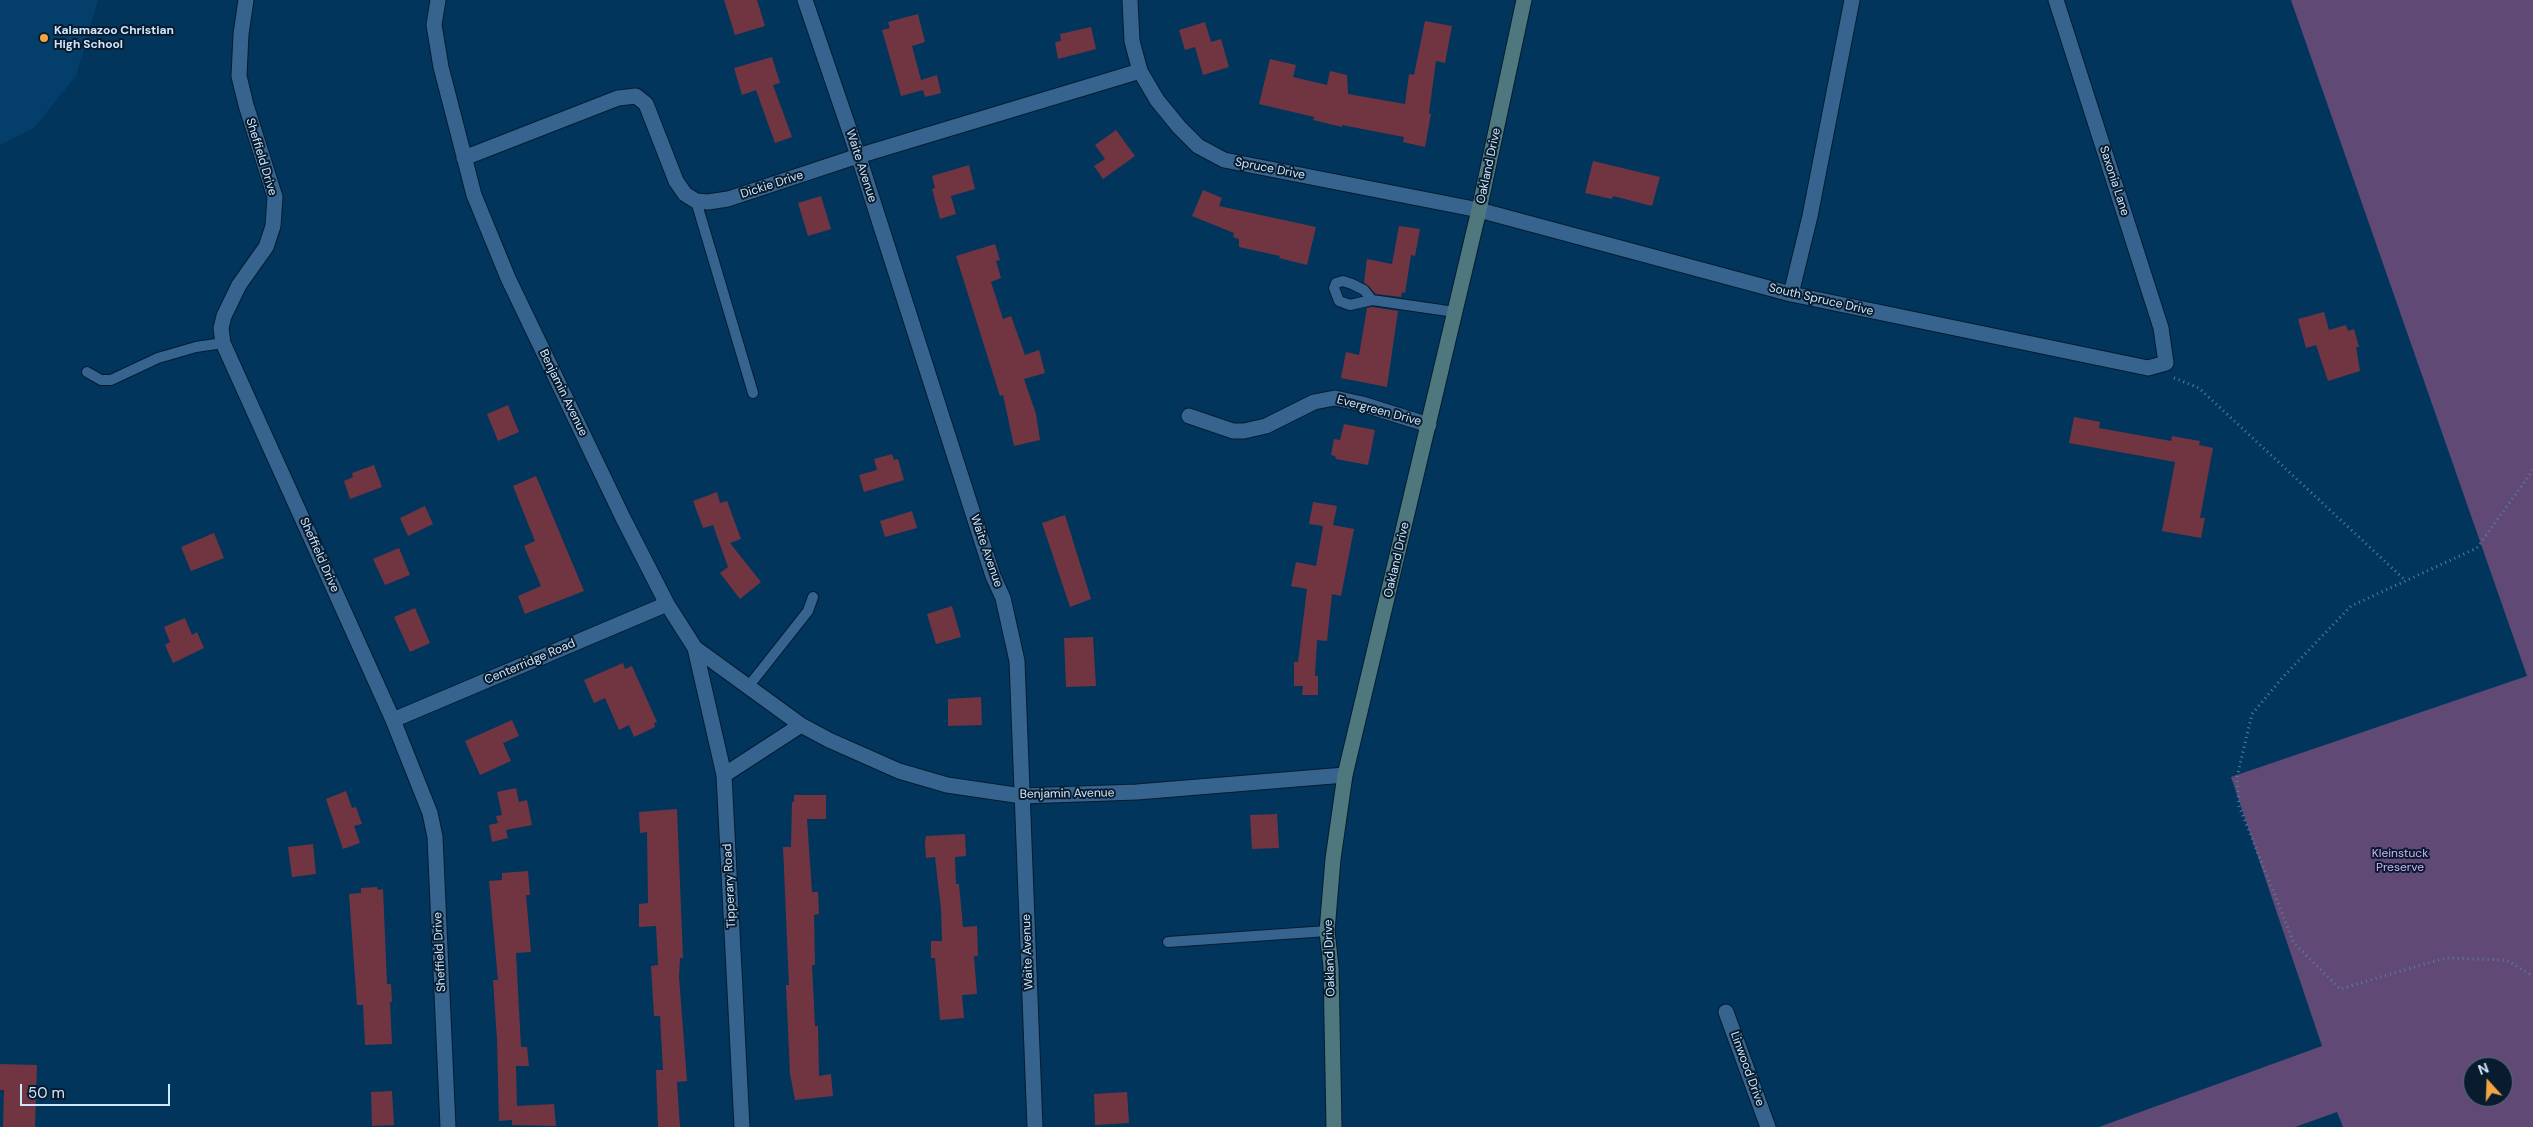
<!DOCTYPE html>
<html>
<head>
<meta charset="utf-8">
<style>
	body { margin:0 }
	#map { position:relative; width:2533px; height:1127px; overflow:hidden; background:#02355b; font-family:"DM Sans",sans-serif }
	canvas { display:block }
	.north { position:absolute; left:2463px; top:1057px; width:50px; height:50px; box-sizing:border-box; background:#091c2d; border:1px solid #586d81; border-radius:50%; rotate:340deg; font-size:14px; font-weight:700; line-height:20px; text-align:center; color:#cee7ff }
	.north::after { content:''; display:block; margin:auto; width:18px; height:22px; background:#f3a443; clip-path:polygon(50% 0,100% 100%,50% 72%,0 100%) }
	.scale { position:absolute; left:20px; top:1084px; width:150px; height:22px; box-sizing:border-box; border:2px solid #cee7ff; border-top:0; padding-left:6px; font-size:15px; line-height:18px; white-space:nowrap; color:#cee7ff; -webkit-text-stroke:4px #091c2d; paint-order:stroke }
</style>
</head>
<body>
<div id="map">
<canvas width="2533" height="1127"></canvas>
<div class="north">N</div>
<div class="scale">50 m</div>
</div>
<script>
const ctx = document.querySelector('canvas').getContext('2d');
ctx.lineJoin = 'round';
function paint(path, color) {
  ctx.fillStyle = color;
  ctx.fill(path, 'evenodd');
}
function poly(rows) {
  const path = new Path2D();
  for (const r of rows) {
    path.moveTo(r[0], r[1]);
    for (let i = 2; i < r.length; i += 2) path.lineTo(r[i], r[i + 1]);
  }
  return path;
}
function trace(path, color, width, dash) {
  ctx.strokeStyle = color;
  ctx.lineWidth = width;
  ctx.lineCap = dash ? 'butt' : 'round';
  ctx.setLineDash(dash || []);
  ctx.stroke(path);
}
function write(font, color, halo, rows, align = 'center') {
  ctx.font = font + ' "DM Sans",sans-serif';
  ctx.lineWidth = 4;
  ctx.setLineDash([]);
  ctx.textBaseline = 'middle';
  ctx.strokeStyle = halo;
  ctx.fillStyle = color;
  for (const [text, x, y, turn = 0] of rows) {
    ctx.save();
    ctx.translate(x, y);
    ctx.rotate((+turn || 0) * Math.PI / 180);
    ctx.textAlign = isNaN(turn) ? turn : align;
    if (halo) ctx.strokeText(text, 0, 0);
    ctx.fillText(text, 0, 0);
    ctx.restore();
  }
}
paint(poly([
	[0,0,98,0,76,76,34,128,0,145]
]), '#043e6a');
paint(poly([
	[2291,0,2533,0,2533,1127,2343,1127,2337,1112,2295,1127,2099,1127,2322,1046,2231,777,2527,676],
	[2473,1067,2503,1067,2503,1097,2473,1097]
]), '#614976');
paint(poly([
	[724,0,757,0,765,26,735,35],
	[918,14,925,42,912,46,921,80,937,75,941,93,925,97,923,90,901,96,882,30,890,28,888,22],
	[1425,21,1452,26,1445,63,1436,61,1429,113,1431,114,1425,147,1403,142,1404,137,1342,125,1342,127,1313,120,1314,117,1259,104,1270,59,1296,65,1293,77,1327,85,1330,71,1347,75,1348,94,1405,104,1409,74,1414,75],
	[1205,22,1211,42,1221,39,1229,67,1203,75,1195,47,1185,50,1179,30],
	[1091,27,1096,49,1058,59,1055,42,1061,41,1060,34],
	[772,57,780,83,773,85,792,137,775,143,756,90,742,95,734,68],
	[1116,130,1135,156,1103,179,1094,166,1105,159,1095,145],
	[1593,161,1660,177,1652,206,1613,196,1612,199,1585,193],
	[969,165,975,189,951,196,956,214,940,219,932,189,935,188,932,176],
	[1203,190,1222,198,1219,206,1316,227,1307,265,1279,258,1280,256,1239,247,1239,239,1233,237,1234,233,1192,216],
	[821,196,831,229,808,236,798,203],
	[1399,226,1420,229,1415,256,1411,255,1405,293,1402,292,1401,297,1376,294,1364,282,1367,259,1392,264],
	[995,244,1000,260,996,261,1001,278,991,282,1003,319,1011,316,1025,355,1039,350,1045,373,1024,379,1036,414,1040,440,1014,446,1003,395,1000,396,956,256],
	[1372,307,1398,311,1387,387,1341,378,1346,352,1359,355,1367,308],
	[2324,312,2329,330,2346,325,2348,331,2354,329,2359,347,2356,347,2360,371,2328,381,2316,345,2306,348,2298,319],
	[508,405,519,432,498,441,487,414],
	[2074,417,2100,422,2099,428,2171,441,2172,436,2200,441,2199,445,2213,448,2200,518,2205,518,2201,538,2162,531,2175,462,2069,443],
	[1344,424,1375,430,1368,465,1336,459,1335,456,1331,455,1334,439,1340,440],
	[892,454,894,460,898,459,904,480,864,492,859,475,877,470,874,459],
	[374,465,382,487,350,499,344,481,353,477,352,473],
	[536,476,584,591,525,614,518,596,541,586,524,546,535,541,513,486],
	[717,492,720,503,727,501,741,539,730,543,761,582,740,599,720,573,728,567,713,525,703,528,693,501],
	[1313,502,1337,506,1333,525,1354,529,1341,596,1332,594,1327,641,1317,640,1315,676,1318,676,1318,695,1302,695,1303,686,1294,686,1294,662,1298,662,1307,589,1291,586,1296,562,1316,566,1323,526,1309,524],
	[425,506,433,524,408,536,400,518],
	[912,511,917,528,885,537,880,521],
	[1065,515,1091,599,1070,607,1042,523],
	[214,533,224,558,191,571,181,547],
	[399,548,410,575,385,585,373,559],
	[952,606,961,637,936,644,927,614],
	[415,608,430,643,410,652,394,617],
	[185,618,192,635,197,632,204,648,173,663,165,645,170,642,164,627],
	[1093,637,1096,686,1066,687,1064,638],
	[623,663,625,669,632,666,657,722,654,723,655,727,634,737,629,725,619,730,605,698,594,703,584,680],
	[981,697,982,725,948,726,948,699],
	[512,720,519,736,503,743,511,761,480,775,465,741],
	[516,788,519,802,527,800,532,825,506,830,508,838,492,842,489,825,498,823,496,816,502,815,497,792],
	[346,791,352,808,356,807,362,824,354,826,360,843,343,849,326,799],
	[794,795,826,795,826,819,807,819,812,892,818,892,819,914,814,915,815,965,812,965,815,1026,818,1026,819,1076,831,1074,833,1096,795,1100,790,1074,786,985,789,985,783,847,791,847,792,802,794,802],
	[677,809,683,958,680,958,679,977,687,1081,677,1082,680,1127,658,1127,656,1070,663,1070,660,1016,654,1016,651,966,658,965,656,926,639,927,639,904,648,903,647,832,640,833,639,812],
	[1277,814,1279,848,1252,849,1250,815],
	[965,834,966,856,955,857,956,884,959,884,963,927,977,926,978,956,974,956,977,994,962,995,964,1018,940,1020,935,958,931,958,931,941,942,941,941,909,935,857,926,858,925,842,926,836],
	[313,844,316,874,292,877,288,847],
	[528,871,530,895,526,895,531,952,516,953,521,1047,527,1047,529,1066,516,1066,517,1106,554,1104,556,1126,512,1125,512,1120,499,1121,497,1040,493,980,498,980,489,881,502,880,502,873],
	[377,887,378,890,383,889,387,984,391,984,392,1002,390,1002,392,1044,365,1045,363,1005,357,1005,349,894,361,893,361,888],
	[0,1064,37,1065,35,1127,3,1127,4,1090,0,1090],
	[392,1091,394,1125,372,1126,371,1092],
	[1127,1092,1129,1123,1095,1125,1094,1094]
]), '#713542');
const service = poly([
	[696,201,753,393],
	[1372,300,1364,290,1352,284,1343,281,1336,283,1334,288,1339,301,1350,305,1372,300,1455,312],
	[87,372,101,380,111,380,158,358,196,347,223,343],
	[748,687,808,611,813,597],
	[1168,942,1327,931]
]);
const minor = poly([
	[246,0,241,34,239,76,246,105,275,197,273,226,266,247,239,285,224,316,221,328,223,343,393,720,430,813,435,837,448,1127],
	[438,0,434,25,441,67,474,195,508,278,623,518,667,604,695,648,801,725,829,740,899,771,947,785,1022,796,1137,792,1345,775],
	[805,0,861,164,993,576,1003,598,1017,661,1035,1127],
	[1130,0,1132,41,1140,71,1157,100,1179,127,1198,146,1224,160,1479,210,1791,294,2148,368,2166,363,2161,328,2056,0],
	[464,158,618,98,636,96,646,104,676,181,685,194,696,201,708,202,728,199,858,156,1140,71],
	[1791,294,1810,216,1852,0],
	[1189,416,1233,431,1244,431,1266,426,1314,402,1335,398,1362,404,1429,425],
	[695,648,724,775,742,1127],
	[393,720,667,604],
	[724,775,801,725],
	[1726,1012,1768,1127]
]);
const secondary = poly([
	[1334,1127,1331,967,1327,931,1333,859,1345,775,1479,210,1524,0]
]);
trace(service, '#041c31', 12);
trace(minor, '#041c31', 17);
trace(secondary, '#041c31', 17);
trace(poly([
	[2174,378,2199,388,2405,580],
	[2533,470,2477,548,2351,606,2283,677,2252,714,2237,777,2239,806,2294,943,2340,989,2445,958,2506,960,2533,976]
]), '#577f9f', 3, [1, 4]);
trace(service, '#37648e', 10);
trace(minor, '#37648e', 15);
trace(secondary, '#4e787e', 15);
for (const [x, y, r, color] of [
	[44,38,5,"#f3a443"]
]) {
  const dot = new Path2D();
  dot.arc(x, y, r, 0, 2 * Math.PI);
  ctx.fillStyle = color;
  ctx.fill(dot);
  trace(dot, '#091c2d', 2);
}
write('bold 12px', '#cee7ff', '#091c2d', [
	["Kalamazoo Christian",54,31],
	["High School",54,45]
], 'left');
write('12px', '#cee7ff', '#091c2d', [
	["Sheffield Drive",261,157,73],
	["Waite Avenue",861,166,72],
	["Oakland Drive",1489,166,-78],
	["Spruce Drive",1270,169,11],
	["Saxonia Lane",2114,181,72],
	["Dickie Drive",772,185,-18],
	["South Spruce Drive",1821,300,13],
	["Benjamin Avenue",563,393,64],
	["Evergreen Drive",1379,411,15],
	["Waite Avenue",986,551,71],
	["Sheffield Drive",319,555,66],
	["Oakland Drive",1397,560,-77],
	["Centerridge Road",530,662,-23],
	["Benjamin Avenue",1067,794,-1],
	["Tipperary Road",730,886,-93],
	["Sheffield Drive",440,952,-93],
	["Waite Avenue",1028,952,-92],
	["Oakland Drive",1330,958,-92],
	["Linwood Drive",1747,1069,70]
]);
write('12px', '#d5acf9', '#091c2d', [
	["Kleinstuck",2400,854],
	["Preserve",2400,868]
]);
</script>
</body>
</html>
